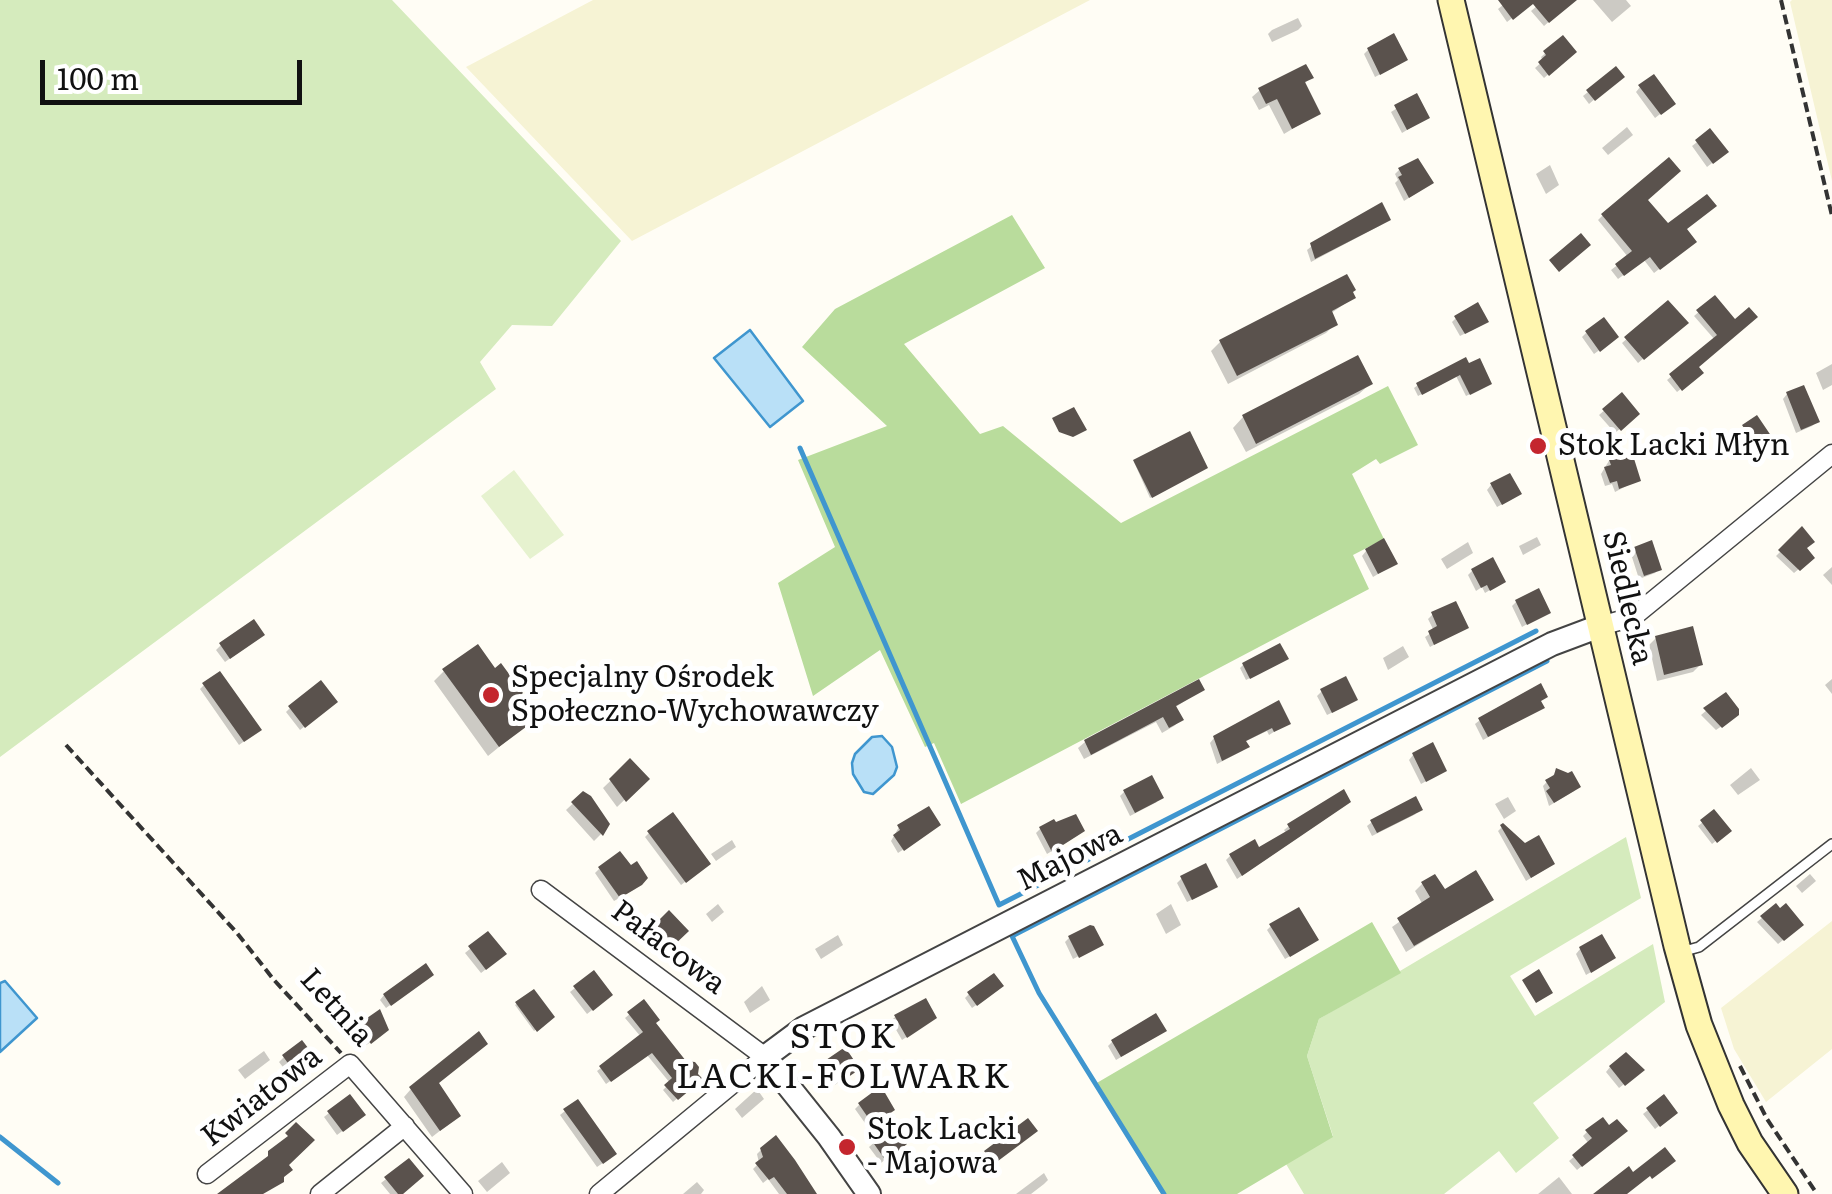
<!DOCTYPE html>
<html>
<head>
<meta charset="utf-8">
<style>
	body { margin:0 }
	#map { position:relative; width:1832px; height:1194px; overflow:hidden; background:#fffdf5; font-family:Literata,serif }
	canvas { display:block }
	.scale { position:absolute; left:40px; top:60px; width:262px; height:45px; box-sizing:border-box; border:5px solid #111; border-top:0; padding-left:12px; font-size:30px; line-height:35px; white-space:nowrap; color:#111; -webkit-text-stroke:8px #fff; paint-order:stroke }
</style>
</head>
<body>
<div id="map">
<canvas width="1832" height="1194"></canvas>
<div class="scale">100 m</div>
</div>
<script>
const ctx = document.querySelector('canvas').getContext('2d');
ctx.lineJoin = 'round';
function paint(path, color) {
  ctx.fillStyle = color;
  ctx.fill(path, 'evenodd');
}
function poly(rows) {
  const path = new Path2D();
  for (const r of rows) {
    path.moveTo(r[0], r[1]);
    for (let i = 2; i < r.length; i += 2) path.lineTo(r[i], r[i + 1]);
  }
  return path;
}
function trace(path, color, width, dash) {
  ctx.strokeStyle = color;
  ctx.lineWidth = width;
  ctx.lineCap = dash ? 'butt' : 'round';
  ctx.setLineDash(dash || []);
  ctx.stroke(path);
}
function write(font, color, halo, rows, align = 'center') {
  ctx.font = font + ' Literata,serif';
  ctx.lineWidth = 10;
  ctx.setLineDash([]);
  ctx.textBaseline = 'middle';
  ctx.strokeStyle = halo;
  ctx.fillStyle = color;
  for (const [text, x, y, turn = 0] of rows) {
    ctx.save();
    ctx.translate(x, y);
    ctx.rotate((+turn || 0) * Math.PI / 180);
    ctx.textAlign = isNaN(turn) ? turn : align;
    if (halo) ctx.strokeText(text, 0, 0);
    ctx.fillText(text, 0, 0);
    ctx.restore();
  }
}
paint(poly([
	[593,0,1090,0,632,241,466,67],
	[1792,0,1832,0,1832,181,1790,2],
	[1832,921,1832,1049,1766,1102,1734,1049,1721,1008]
]), '#f6f3d4');
paint(poly([
	[0,0,392,0,621,241,552,326,512,325,480,362,496,389,0,757],
	[1626,837,1641,898,1510,976,1535,1016,1653,944,1665,1002,1533,1103,1559,1138,1516,1173,1499,1151,1444,1194,1304,1194,1286,1164,1333,1136,1307,1056,1319,1019]
]), '#d5ebbd');
paint(poly([
	[1012,215,1045,268,904,344,980,434,1003,426,1121,523,1388,386,1418,445,1380,464,1376,459,1352,474,1384,539,1353,555,1369,589,961,804,934,743,925,747,880,650,813,696,778,583,835,547,798,460,887,426,802,347,835,309],
	[1372,922,1401,973,1319,1019,1307,1056,1333,1137,1237,1194,1161,1194,1095,1084]
]), '#b9dc9c');
paint(poly([
	[514,470,564,535,530,559,481,496]
]), '#e6f2cf');
const water = poly([
	[750,330,803,401,770,427,714,358,750,330],
	[882,736,892,747,897,767,894,775,873,794,864,792,853,774,852,763,855,754,872,737,882,736],
	[5,981,37,1018,0,1052,0,983,5,981]
]);
paint(water, '#b9e0f7');
trace(water, '#3f96cf', 2.5);
paint(poly([
	[1509,0,1535,0,1507,22,1498,9],
	[1544,0,1567,0,1570,3,1544,26,1531,11],
	[1593,0,1626,0,1631,6,1612,22],
	[1298,18,1302,26,1298,30,1272,42,1268,34,1272,30],
	[1562,38,1574,52,1544,78,1535,68,1543,61,1541,57],
	[1368,50,1400,64,1375,77,1364,54],
	[1621,76,1589,104,1583,96,1588,92],
	[1311,77,1303,85,1317,114,1284,134,1269,105,1259,110,1252,97,1260,90],
	[1640,87,1668,108,1655,118,1636,92],
	[1416,96,1427,118,1402,133,1391,112],
	[1627,127,1633,135,1608,155,1602,148],
	[1710,132,1721,156,1707,167,1692,146],
	[1550,165,1559,185,1546,194,1536,174],
	[1399,170,1426,187,1404,201,1395,183,1398,180,1395,174],
	[1645,200,1667,227,1684,229,1689,246,1654,273,1644,260,1618,279,1611,270,1628,257,1598,220,1603,215],
	[1383,224,1311,262,1307,250,1312,246],
	[1353,298,1330,314,1335,324,1326,333,1228,384,1211,351,1220,342],
	[1715,298,1735,322,1696,367,1701,373,1677,392,1667,380,1715,340,1694,316],
	[1668,303,1681,327,1638,363,1622,343],
	[1456,318,1482,325,1460,336,1452,322],
	[1586,333,1612,341,1594,354,1582,337],
	[1357,359,1370,384,1359,394,1246,452,1233,428,1243,417],
	[1464,361,1485,387,1466,396,1456,376,1418,396,1414,388,1418,385],
	[1832,364,1832,385,1823,390,1816,373],
	[1787,394,1817,422,1812,426,1796,433,1783,399],
	[1622,395,1637,414,1615,433,1599,415],
	[1743,427,1770,451,1757,459,1739,432],
	[1610,459,1638,480,1615,492,1612,484,1605,486,1601,474],
	[1134,462,1204,469,1150,498],
	[1491,485,1514,498,1497,507,1487,490],
	[1537,537,1541,545,1523,555,1519,546],
	[1468,542,1473,553,1447,569,1441,559],
	[1788,544,1804,549,1812,558,1794,573,1776,556],
	[1635,549,1659,569,1655,573,1639,579,1631,554],
	[1366,551,1395,564,1373,577,1362,556],
	[1832,567,1832,585,1823,575],
	[1472,571,1503,582,1485,593,1482,587,1476,591,1468,575],
	[1516,602,1548,612,1522,627,1512,606],
	[1433,614,1466,627,1430,647,1425,637,1434,631,1428,619],
	[1656,638,1700,665,1693,672,1657,681,1649,645],
	[257,639,225,662,216,650,221,645],
	[1403,646,1409,657,1388,670,1383,658],
	[1282,662,1246,680,1240,668,1243,665],
	[444,671,514,699,531,721,488,756,434,681],
	[1832,679,1832,694,1825,685],
	[204,685,254,734,239,745,200,689],
	[1202,690,1174,708,1181,720,1174,726,1162,733,1156,722,1084,759,1078,748,1085,742],
	[1322,691,1350,704,1327,715,1317,696],
	[1725,695,1732,719,1716,730,1701,715],
	[330,706,300,730,286,712,290,708],
	[1542,708,1483,740,1475,724,1480,720],
	[1288,723,1269,735,1267,731,1244,742,1246,747,1242,751,1217,764,1210,743,1214,738],
	[1413,755,1444,771,1421,784,1409,760],
	[630,762,646,779,617,807,603,788],
	[1751,768,1760,780,1738,795,1730,785],
	[1557,771,1574,791,1549,806,1543,786],
	[1124,792,1157,802,1130,816,1120,796],
	[583,794,601,834,594,841,566,810],
	[1508,797,1516,811,1504,819,1495,804],
	[1344,806,1237,879,1226,860,1230,856,1258,851,1287,834,1284,830,1289,826],
	[1714,813,1728,831,1712,844,1698,826],
	[1416,814,1372,836,1367,826,1372,822],
	[1503,826,1547,868,1526,881,1498,831],
	[899,827,934,829,898,853,891,841],
	[1040,829,1078,835,1047,854,1036,833],
	[649,833,703,868,681,885,645,837],
	[732,840,736,847,716,861,711,854],
	[599,869,635,889,614,901,595,873],
	[1810,874,1816,881,1802,893,1796,886],
	[1182,878,1210,891,1187,902,1177,883],
	[1422,884,1444,892,1491,900,1406,952,1392,927,1423,905,1415,891],
	[718,904,724,912,712,922,706,914],
	[1171,904,1181,925,1166,934,1156,914],
	[1775,907,1797,929,1778,944,1757,922],
	[669,914,686,931,664,952,647,935],
	[1271,926,1311,944,1285,959,1267,930],
	[488,934,499,959,481,973,465,953],
	[838,935,843,945,821,959,815,949],
	[1069,938,1100,945,1073,959,1065,942],
	[1580,949,1608,962,1586,975,1576,954],
	[427,979,386,1008,380,1000,384,995],
	[762,986,770,1000,750,1013,744,1002],
	[575,988,606,999,587,1014,570,992],
	[997,990,972,1008,965,998,969,994],
	[533,992,552,1017,534,1031,515,1005],
	[643,1003,653,1024,700,1079,673,1102,663,1090,670,1083,647,1055,606,1084,597,1071,641,1037,625,1018],
	[895,1017,929,1022,902,1040,891,1021],
	[359,1027,382,1034,365,1046,354,1031],
	[1159,1035,1116,1060,1108,1046,1112,1042],
	[264,1051,270,1060,245,1079,238,1070],
	[284,1057,310,1065,292,1079,279,1062],
	[827,1062,852,1073,835,1085,823,1066],
	[1610,1067,1637,1074,1619,1088,1606,1072],
	[436,1084,450,1123,432,1137,404,1097,411,1089],
	[757,1089,764,1099,742,1118,735,1109],
	[349,1097,358,1119,337,1135,324,1117],
	[1663,1098,1670,1117,1655,1129,1643,1114],
	[859,1105,883,1117,900,1148,881,1163,869,1147,877,1140,855,1109],
	[565,1111,610,1158,597,1167,560,1115],
	[1608,1128,1620,1135,1577,1170,1569,1161,1589,1144,1583,1136,1587,1132],
	[1030,1135,988,1167,981,1157,986,1153],
	[761,1150,814,1194,779,1194,768,1179,763,1183,753,1169,759,1163,757,1154],
	[409,1161,400,1194,390,1194,381,1183],
	[502,1162,510,1173,487,1192,478,1181],
	[1044,1173,1048,1180,1044,1184,1031,1194,1016,1194],
	[1559,1177,1572,1194,1538,1194],
	[697,1182,704,1190,701,1194,683,1194]
]), '#0003');
trace(poly([
	[800,448,999,905,1536,631],
	[0,1137,58,1183],
	[1164,1194,1039,993,1012,936,1547,661]
]), '#3f96cf', 5);
paint(poly([
	[1498,0,1577,0,1549,23,1533,4,1513,20],
	[1394,33,1408,60,1380,75,1367,48],
	[1563,35,1577,52,1549,76,1538,62,1546,55,1543,51],
	[1306,64,1314,78,1305,82,1321,114,1292,129,1277,99,1266,104,1258,88],
	[1616,66,1625,77,1595,101,1586,90],
	[1654,74,1676,104,1661,115,1638,85],
	[1417,93,1430,118,1407,130,1394,105],
	[1710,128,1729,152,1713,164,1695,140],
	[1669,157,1681,171,1648,200,1668,223,1707,194,1717,206,1687,229,1697,242,1660,270,1650,257,1624,276,1615,264,1632,251,1601,214],
	[1418,158,1434,183,1409,198,1398,177,1402,175,1398,168],
	[1382,202,1391,220,1315,259,1310,243],
	[1581,233,1591,245,1559,272,1549,260],
	[1347,274,1356,290,1353,292,1356,298,1332,311,1338,325,1237,376,1219,340],
	[1715,295,1735,319,1749,307,1758,317,1699,367,1704,373,1682,391,1669,374,1717,335,1696,310],
	[1668,300,1689,323,1644,360,1624,337],
	[1478,302,1489,322,1465,334,1454,316],
	[1604,317,1619,337,1600,352,1585,331],
	[1358,355,1373,384,1256,444,1242,415],
	[1466,357,1469,363,1480,358,1492,384,1470,395,1460,375,1422,395,1416,383],
	[1804,385,1820,422,1801,430,1786,392],
	[1622,392,1640,414,1621,431,1602,409],
	[1074,407,1087,430,1073,437,1059,432,1052,418],
	[1757,415,1778,446,1763,457,1742,425],
	[1190,431,1208,468,1152,498,1133,460],
	[1631,449,1641,481,1619,489,1617,481,1610,483,1604,467,1611,465,1608,457],
	[1510,473,1522,494,1502,505,1490,483],
	[1802,526,1815,542,1807,548,1815,558,1800,571,1778,550],
	[1384,538,1398,564,1378,574,1365,549],
	[1652,540,1662,570,1644,576,1634,547],
	[1493,557,1506,582,1490,591,1487,585,1481,588,1471,569],
	[1539,588,1551,613,1527,625,1515,600],
	[1456,601,1469,628,1434,645,1428,631,1437,626,1431,612],
	[254,619,265,635,230,659,219,643],
	[1693,626,1703,665,1664,675,1655,636],
	[1280,643,1289,659,1250,679,1242,663],
	[478,644,495,668,501,663,523,693,517,698,534,721,499,747,442,669],
	[220,671,262,730,244,742,202,683],
	[1346,676,1358,700,1332,713,1320,689],
	[1199,679,1205,690,1176,706,1184,720,1169,728,1163,717,1091,755,1084,740],
	[321,680,338,702,305,728,288,706],
	[1541,683,1548,697,1541,701,1545,708,1488,737,1478,718],
	[1726,692,1739,709,1739,715,1722,728,1703,708],
	[1279,700,1291,724,1274,732,1272,728,1246,741,1250,747,1222,761,1213,736],
	[1433,742,1447,771,1426,782,1412,753],
	[630,758,650,779,626,802,609,779],
	[1556,768,1568,773,1572,771,1581,787,1554,803,1546,791,1550,788,1545,780,1554,775],
	[1152,775,1164,798,1135,813,1123,790],
	[1344,789,1351,802,1242,876,1229,854,1255,839,1259,847,1290,829,1287,824],
	[583,791,591,796,610,824,603,836,571,802],
	[1416,796,1423,810,1377,833,1370,820],
	[929,806,941,825,904,851,893,835,900,830,897,825],
	[1714,809,1732,831,1717,843,1700,820],
	[673,812,711,864,686,883,647,831],
	[1076,814,1085,831,1052,852,1039,827,1054,819,1056,822],
	[1503,823,1525,843,1539,835,1555,864,1531,878,1500,825],
	[620,851,631,865,637,861,648,878,642,885,620,898,598,867],
	[1206,863,1218,887,1192,900,1180,876],
	[1476,870,1494,900,1414,946,1397,918,1430,897,1421,882,1435,874,1445,889],
	[1776,903,1780,908,1786,903,1804,925,1784,941,1760,916],
	[1299,907,1319,940,1290,957,1269,924],
	[669,910,689,931,670,949,650,929],
	[1090,925,1094,926,1104,945,1079,958,1068,936],
	[488,931,507,954,486,970,468,946],
	[1602,934,1616,958,1591,973,1579,947],
	[426,963,434,975,391,1006,383,994],
	[1539,969,1553,993,1536,1003,1522,980],
	[594,970,613,995,593,1011,573,986],
	[994,973,1004,986,977,1006,967,992],
	[534,989,555,1017,537,1032,515,1002],
	[926,998,937,1018,907,1038,894,1015],
	[644,999,660,1020,656,1023,686,1061,695,1062,699,1067,698,1074,703,1079,678,1100,664,1085,672,1078,652,1053,611,1082,599,1066,643,1032,627,1012],
	[380,1009,389,1030,371,1044,357,1025],
	[1156,1013,1167,1031,1121,1057,1111,1040],
	[479,1031,488,1044,439,1083,461,1116,440,1131,409,1087],
	[302,1040,318,1061,298,1077,282,1055],
	[845,1047,860,1069,841,1082,826,1060],
	[1626,1052,1645,1070,1625,1086,1609,1066],
	[881,1086,895,1110,886,1116,907,1144,886,1161,872,1141,880,1135,858,1103],
	[350,1094,366,1115,343,1132,327,1111],
	[1664,1094,1678,1113,1660,1127,1646,1108],
	[578,1099,617,1154,603,1164,563,1109],
	[1603,1117,1609,1125,1617,1119,1628,1131,1582,1167,1572,1155,1592,1138,1585,1130],
	[1028,1118,1038,1131,994,1164,984,1151],
	[296,1122,315,1140,289,1165,293,1170,284,1177,284,1182,263,1194,217,1194,268,1156,268,1151,288,1136,285,1133],
	[776,1135,795,1160,817,1194,787,1194,774,1177,769,1180,755,1163,763,1157,760,1148],
	[1665,1147,1676,1161,1652,1179,1650,1176,1627,1194,1593,1194,1629,1166,1633,1172],
	[409,1158,424,1176,403,1194,398,1194,384,1177]
]), '#5a524d');
const service = poly([
	[1681,952,1699,947,1832,844]
]);
const minor = poly([
	[1600,626,1633,617,1832,454],
	[541,890,765,1057,599,1194],
	[207,1174,350,1064,463,1194],
	[320,1194,405,1126]
]);
const tertiary = poly([
	[869,1194,829,1137,765,1057,804,1028,1552,644,1600,626]
]);
const secondary = poly([
	[1451,0,1677,946,1699,1025,1731,1105,1750,1143,1785,1194]
]);
trace(service, '#444', 12);
trace(minor, '#444', 21);
trace(tertiary, '#444', 26);
trace(secondary, '#333', 29);
trace(poly([
	[1781,0,1832,216],
	[66,745,237,933,274,980,341,1053],
	[1740,1066,1767,1119,1817,1194]
]), '#333', 4, [10, 5]);
trace(service, '#fff', 9);
trace(minor, '#fff', 18);
trace(tertiary, '#fff', 22);
trace(secondary, '#fff6b0', 25);
for (const [x, y, r, color] of [
	[1538,446,10,"#c4262e"],
	[491,695,10,"#c4262e"],
	[847,1147,10,"#c4262e"]
]) {
  const dot = new Path2D();
  dot.arc(x, y, r, 0, 2 * Math.PI);
  ctx.fillStyle = color;
  ctx.fill(dot);
  trace(dot, '#fff', 4);
}
write('30px', '#111', '#fff', [
	["Stok Lacki Młyn",1558,446],
	["Specjalny Ośrodek",511,678],
	["Społeczno-Wychowawczy",511,712],
	["Stok Lacki",867,1130],
	["- Majowa",867,1164]
], 'left');
write('30px', '#111', '#fff', [
	["Siedlecka",1627,598,77],
	["Majowa",1070,858,-27],
	["Pałacowa",668,948,37],
	["Letnia",336,1008,48],
	["Kwiatowa",262,1097,-38]
]);
ctx.letterSpacing = '2.5px';
write('35px', '#111', '#fff', [
	["STOK",844,1038],
	["LACKI-FOLWARK",844,1078]
]);
ctx.letterSpacing = '0px';
</script>
</body>
</html>
